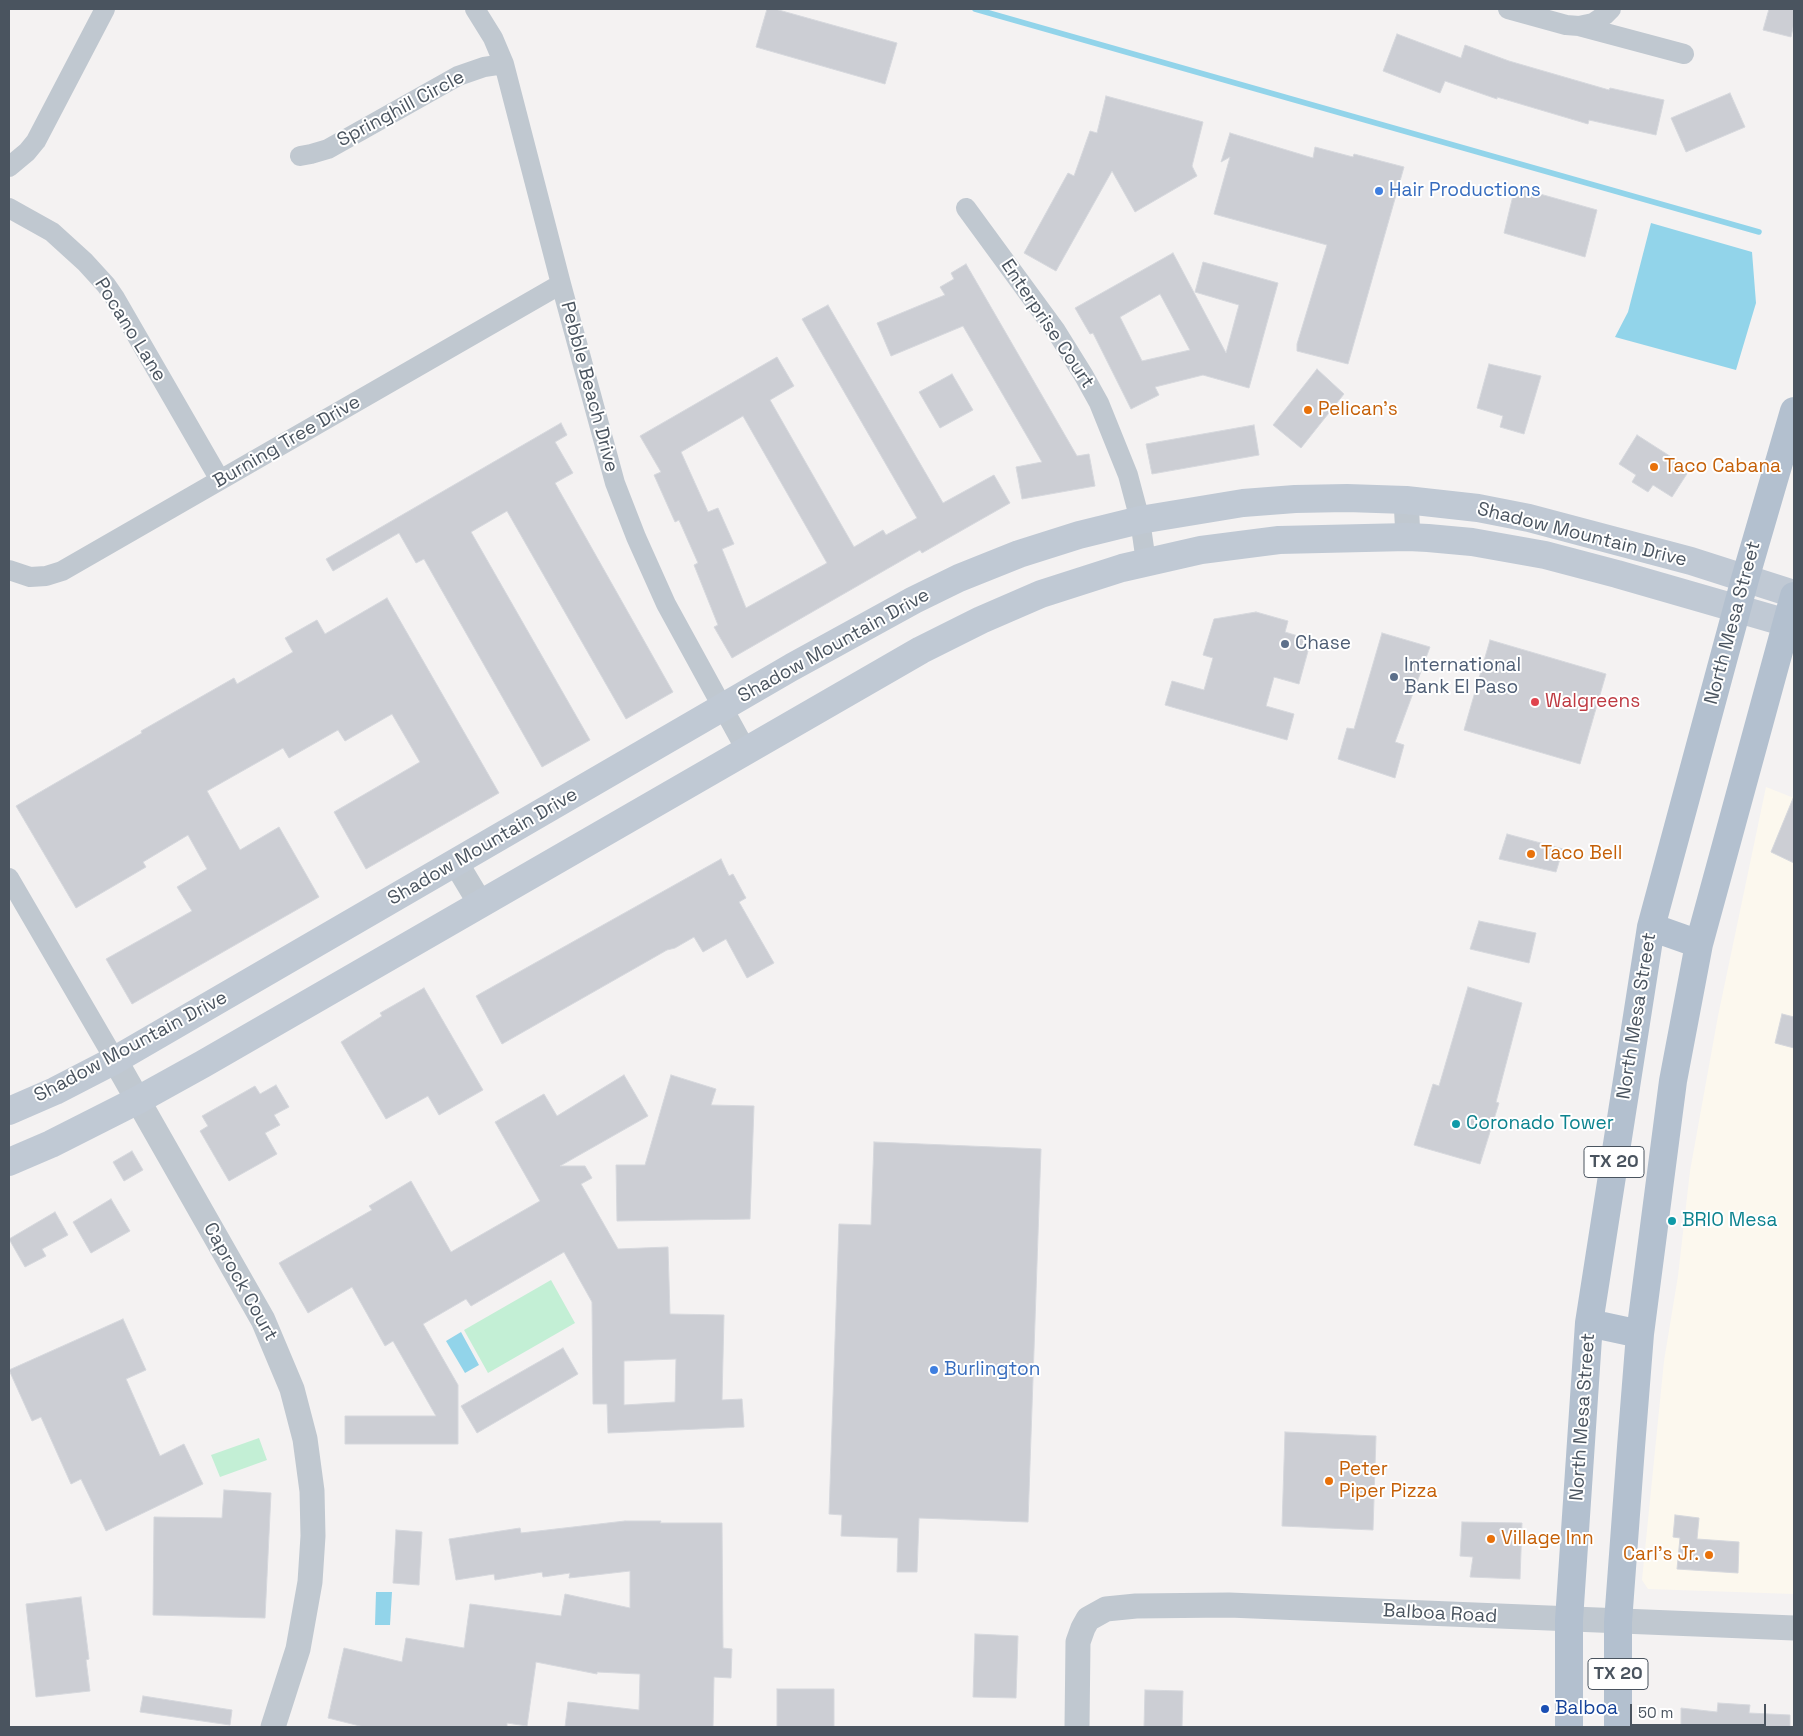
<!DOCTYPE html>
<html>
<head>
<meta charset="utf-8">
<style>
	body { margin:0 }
	#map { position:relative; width:1803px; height:1736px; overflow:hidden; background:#f4f2f2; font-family:"Space Grotesk",sans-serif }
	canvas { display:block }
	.frame { position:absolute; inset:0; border:10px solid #4a545f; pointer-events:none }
	.scale { position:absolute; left:1630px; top:1704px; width:136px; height:22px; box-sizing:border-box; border:2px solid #4a545f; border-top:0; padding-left:6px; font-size:15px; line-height:18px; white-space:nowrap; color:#4a545f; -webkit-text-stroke:4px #fff; paint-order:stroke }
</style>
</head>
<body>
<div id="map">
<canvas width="1803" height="1736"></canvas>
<div class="frame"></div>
<div class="scale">50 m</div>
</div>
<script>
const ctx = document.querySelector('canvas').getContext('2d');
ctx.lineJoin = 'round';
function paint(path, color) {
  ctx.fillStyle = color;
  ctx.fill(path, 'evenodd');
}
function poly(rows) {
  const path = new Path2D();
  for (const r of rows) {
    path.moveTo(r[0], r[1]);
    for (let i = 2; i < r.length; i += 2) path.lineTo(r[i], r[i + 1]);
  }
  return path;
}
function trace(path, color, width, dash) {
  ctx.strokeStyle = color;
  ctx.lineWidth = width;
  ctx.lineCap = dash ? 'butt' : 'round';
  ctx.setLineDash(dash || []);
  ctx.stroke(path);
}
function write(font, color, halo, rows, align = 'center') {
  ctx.font = font + ' "Space Grotesk",sans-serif';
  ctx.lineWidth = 4;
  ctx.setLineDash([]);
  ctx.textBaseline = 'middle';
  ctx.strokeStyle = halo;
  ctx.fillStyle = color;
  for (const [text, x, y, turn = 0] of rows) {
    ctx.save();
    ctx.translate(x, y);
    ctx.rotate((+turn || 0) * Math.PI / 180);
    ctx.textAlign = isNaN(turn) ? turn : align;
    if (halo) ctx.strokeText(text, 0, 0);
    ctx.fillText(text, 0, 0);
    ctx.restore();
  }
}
paint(poly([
	[1766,787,1794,798,1794,1594,1648,1589,1642,1580,1664,1361,1678,1276,1690,1171,1718,1016]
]), '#fcf8ee');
paint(poly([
	[551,1280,575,1323,488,1373,464,1330],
	[259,1438,267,1460,220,1477,211,1455]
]), '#c3efd5');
paint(poly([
	[1651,223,1752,252,1756,303,1736,370,1615,337,1628,312],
	[461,1332,479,1365,465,1373,446,1341],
	[376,1592,392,1592,390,1625,375,1625]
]), '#92d4ea');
trace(poly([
	[975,9,1759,232]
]), '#92d4ea', 5.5);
const building = poly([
	[767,9,775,9,897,43,885,84,756,47,767,9],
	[1769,9,1794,9,1794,23,1791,37,1763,30,1769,9],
	[1397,34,1461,58,1465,45,1509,61,1609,90,1610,88,1664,100,1656,135,1589,120,1588,124,1497,97,1497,99,1445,81,1440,93,1383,71,1397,34],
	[1730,93,1745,127,1686,152,1671,118,1730,93],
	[1106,96,1203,122,1192,166,1197,176,1135,212,1112,171,1056,271,1024,253,1068,173,1074,176,1090,131,1097,133,1106,96],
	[1230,133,1313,158,1315,147,1353,157,1354,154,1404,167,1348,364,1297,351,1297,344,1327,245,1214,214,1230,157,1221,162,1230,133],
	[1515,187,1597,210,1585,257,1504,233,1515,187],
	[1173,253,1226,353,1239,305,1195,292,1203,262,1278,283,1249,388,1203,375,1155,387,1159,395,1131,409,1093,333,1090,334,1075,308,1173,253],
	[1160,294,1190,350,1142,361,1120,317,1160,294],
	[966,264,1077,456,1089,454,1095,486,1022,499,1016,467,1042,462,963,326,891,356,877,323,945,295,940,287,954,279,951,273,966,264],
	[828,305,943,503,994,475,1010,503,922,553,920,550,732,658,714,627,718,625,694,565,698,563,679,520,675,522,654,475,661,472,640,436,777,357,794,386,770,400,854,547,883,530,886,535,917,518,802,319,828,305],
	[743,416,827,563,746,608,722,549,734,544,718,508,708,512,681,452,743,416],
	[1489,364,1541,376,1524,434,1500,427,1503,416,1477,408,1489,364],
	[1317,369,1344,394,1301,448,1273,425,1317,369],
	[952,374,973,410,940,428,919,392,952,374],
	[561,423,567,435,555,442,573,473,555,483,673,692,626,719,507,511,471,532,590,740,542,767,424,559,416,563,399,533,333,571,326,559,561,423],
	[1254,425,1259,455,1152,474,1146,444,1254,425],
	[1637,435,1690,469,1672,497,1653,485,1648,492,1632,482,1636,475,1619,464,1637,435],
	[387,598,499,793,366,869,334,812,420,762,392,714,345,741,338,730,289,758,283,748,207,791,240,850,279,827,319,897,132,1004,106,959,192,911,177,887,207,869,188,835,143,862,146,867,76,908,16,806,142,733,141,731,234,678,237,684,293,652,285,638,317,620,325,634,387,598],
	[1256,612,1288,621,1285,632,1311,640,1299,684,1274,677,1266,706,1294,714,1287,740,1165,705,1172,681,1204,690,1213,658,1203,655,1214,619,1256,612],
	[1382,633,1430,647,1395,742,1404,745,1395,778,1338,759,1347,728,1354,729,1382,633],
	[1490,640,1606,674,1580,764,1464,730,1490,640],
	[1794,796,1794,863,1771,852,1794,796],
	[1507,834,1563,849,1556,872,1499,859,1507,834],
	[721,859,729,876,733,874,746,898,739,902,774,963,747,978,726,939,703,952,694,937,675,948,667,950,502,1044,476,996,721,859],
	[1479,921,1536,933,1529,963,1470,949,1479,921],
	[1468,987,1522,1003,1496,1102,1499,1103,1480,1164,1414,1145,1433,1084,1439,1086,1468,987],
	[424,988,483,1090,439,1115,428,1096,386,1119,341,1042,382,1016,380,1013,424,988],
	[1782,1014,1794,1017,1794,1048,1775,1043,1782,1014],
	[624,1075,648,1116,560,1166,585,1166,592,1178,581,1184,618,1249,668,1247,670,1314,724,1315,722,1400,742,1399,744,1427,608,1433,607,1404,593,1404,592,1302,564,1252,471,1306,466,1299,423,1324,458,1385,458,1444,345,1444,345,1416,436,1416,393,1341,385,1346,352,1287,308,1313,279,1263,372,1210,369,1206,411,1181,451,1252,540,1201,495,1122,544,1094,557,1116,624,1075],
	[676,1359,675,1402,624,1405,624,1361,676,1359],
	[671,1075,716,1089,711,1105,754,1106,750,1219,617,1221,616,1165,645,1165,671,1075],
	[276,1085,289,1107,274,1115,280,1125,265,1133,277,1154,229,1181,200,1131,208,1126,202,1116,255,1086,260,1094,276,1085],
	[874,1142,1041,1149,1028,1522,919,1518,917,1572,897,1572,898,1538,841,1536,842,1515,829,1514,839,1224,871,1225,874,1142],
	[132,1151,143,1170,124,1181,113,1162,132,1151],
	[111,1199,130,1231,91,1253,73,1222,111,1199],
	[55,1212,68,1235,42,1249,46,1256,25,1267,9,1239,55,1212],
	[123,1319,146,1370,126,1379,160,1456,184,1444,203,1484,106,1531,81,1479,71,1484,41,1417,32,1421,9,1370,123,1319],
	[563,1348,578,1374,477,1433,461,1406,563,1348],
	[1285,1432,1376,1436,1373,1530,1282,1526,1285,1432],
	[224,1490,271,1493,265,1618,153,1615,154,1517,222,1518,224,1490],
	[1675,1515,1699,1518,1697,1539,1739,1542,1738,1573,1677,1569,1680,1538,1673,1537,1675,1515],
	[625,1521,661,1521,660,1523,722,1523,723,1648,732,1649,731,1678,714,1677,713,1727,565,1727,568,1702,639,1710,640,1674,597,1672,597,1674,536,1662,527,1726,507,1723,507,1727,364,1727,328,1718,344,1648,402,1662,406,1638,464,1648,470,1604,561,1616,565,1594,630,1608,630,1571,569,1578,570,1573,543,1577,542,1572,495,1580,494,1574,456,1580,449,1539,520,1528,521,1533,625,1521],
	[1462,1522,1522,1523,1520,1579,1470,1577,1473,1557,1460,1556,1462,1522],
	[396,1530,422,1532,419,1585,393,1583,396,1530],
	[81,1597,89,1659,86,1660,90,1691,36,1697,26,1604,81,1597],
	[975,1634,1018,1636,1016,1698,973,1697,975,1634],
	[777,1689,834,1689,834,1727,777,1727,777,1689],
	[1145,1690,1183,1691,1182,1727,1144,1727,1145,1690],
	[143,1696,232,1710,230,1725,140,1712,143,1696],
	[1718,1703,1750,1705,1749,1713,1790,1715,1790,1727,1681,1727,1681,1708,1717,1712,1718,1703]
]);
paint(building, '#ccced4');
trace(building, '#d6d8dd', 1);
trace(poly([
	[475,9,493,38,504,64,561,284,615,483,636,537,666,604,746,750],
	[1508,9,1566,25,1579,26,1593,23,1605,15,1611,9],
	[1579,26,1684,54],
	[300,156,311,154,328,149,458,76,484,67,504,64],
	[9,167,27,152,36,141,105,9],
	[9,208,52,232,85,262,106,285,115,298,220,480],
	[966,208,1056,331,1084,376,1099,403,1128,475,1140,520,1146,562],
	[9,570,30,577,46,576,62,571,561,284],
	[9,878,115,1060]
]), '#c0c8d0', 20);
trace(poly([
	[1406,500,1408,537],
	[456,863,480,903],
	[115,1060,263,1320,292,1389,305,1439,312,1491,313,1536,310,1582,298,1649,273,1727],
	[1077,1727,1078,1642,1083,1628,1088,1619,1106,1609,1136,1606,1229,1605,1794,1628]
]), '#c0c8d0', 25);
trace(poly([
	[9,1111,55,1091,115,1060,792,667,914,600,959,578,1019,554,1079,535,1140,520,1243,503,1295,499,1347,498,1406,500,1478,508,1529,518,1691,561,1794,594],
	[9,1162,51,1144,138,1100,203,1064,921,650,981,620,1041,594,1122,568,1201,550,1279,540,1408,537,1428,538,1472,542,1545,555,1617,574,1794,625]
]), '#c0c9d4', 28);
trace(poly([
	[1651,927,1699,944],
	[1589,1323,1640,1334],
	[1569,1727,1569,1620,1589,1323,1651,927,1745,579,1794,411],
	[1618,1727,1618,1622,1631,1447,1640,1334,1673,1081,1699,944,1794,596]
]), '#b3c0cf', 28);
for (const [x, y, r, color] of [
	[1379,191,5,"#3f7fe0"],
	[1308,410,5,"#e8710a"],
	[1654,467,5,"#e8710a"],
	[1285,644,5,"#5c6f8a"],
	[1394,677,5,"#5c6f8a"],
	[1535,702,5,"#e0444e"],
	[1531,854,5,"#e8710a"],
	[1456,1124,5,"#0f9aa8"],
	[1672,1221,5,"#0f9aa8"],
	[934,1370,5,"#3f7fe0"],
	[1329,1481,5,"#e8710a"],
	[1491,1539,5,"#e8710a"],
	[1709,1555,5,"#e8710a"],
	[1545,1709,5,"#1a4fb4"]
]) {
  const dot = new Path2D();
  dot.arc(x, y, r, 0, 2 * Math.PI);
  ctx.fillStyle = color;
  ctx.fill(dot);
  trace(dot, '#fff', 2);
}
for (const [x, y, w] of [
	[1614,1162,60],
	[1618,1674,60]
]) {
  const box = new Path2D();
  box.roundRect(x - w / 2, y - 15.5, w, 31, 4);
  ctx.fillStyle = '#fff';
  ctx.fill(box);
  trace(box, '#4a545f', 1);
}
write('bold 18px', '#4a545f', null, [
	["TX 20",1614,1162],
	["TX 20",1618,1674]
]);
write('19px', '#4a545f', '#fff', [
	["Springhill Circle",401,109,-28],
	["Enterprise Court",1047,324,56],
	["Pocano Lane",130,330,58],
	["Pebble Beach Drive",589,387,75],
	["Burning Tree Drive",287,442,-30],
	["Shadow Mountain Drive",1582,535,14],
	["North Mesa Street",1733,623,-75],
	["Shadow Mountain Drive",834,646,-29],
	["Shadow Mountain Drive",483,847,-30],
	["North Mesa Street",1637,1016,-81],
	["Shadow Mountain Drive",131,1047,-28],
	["Caprock Court",240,1282,61],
	["North Mesa Street",1583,1417,-86],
	["Balboa Road",1440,1614,3]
]);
write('19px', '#366cbe', '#fff', [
	["Hair Productions",1389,191],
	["Burlington",944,1370]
], 'left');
write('19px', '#c56008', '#fff', [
	["Pelican's",1318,410],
	["Taco Cabana",1664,467],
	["Taco Bell",1541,854],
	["Peter",1339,1470],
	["Piper Pizza",1339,1492],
	["Village Inn",1501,1539],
	["Carl's Jr.",1699,1555,"right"]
], 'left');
write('19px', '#4e5e75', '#fff', [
	["Chase",1295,644],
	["International",1404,666],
	["Bank El Paso",1404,688]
], 'left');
write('19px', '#be3a42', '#fff', [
	["Walgreens",1545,702]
], 'left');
write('19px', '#0d838f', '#fff', [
	["Coronado Tower",1466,1124],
	["BRIO Mesa",1682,1221]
], 'left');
write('19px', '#164399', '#fff', [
	["Balboa",1555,1709]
], 'left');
</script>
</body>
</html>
